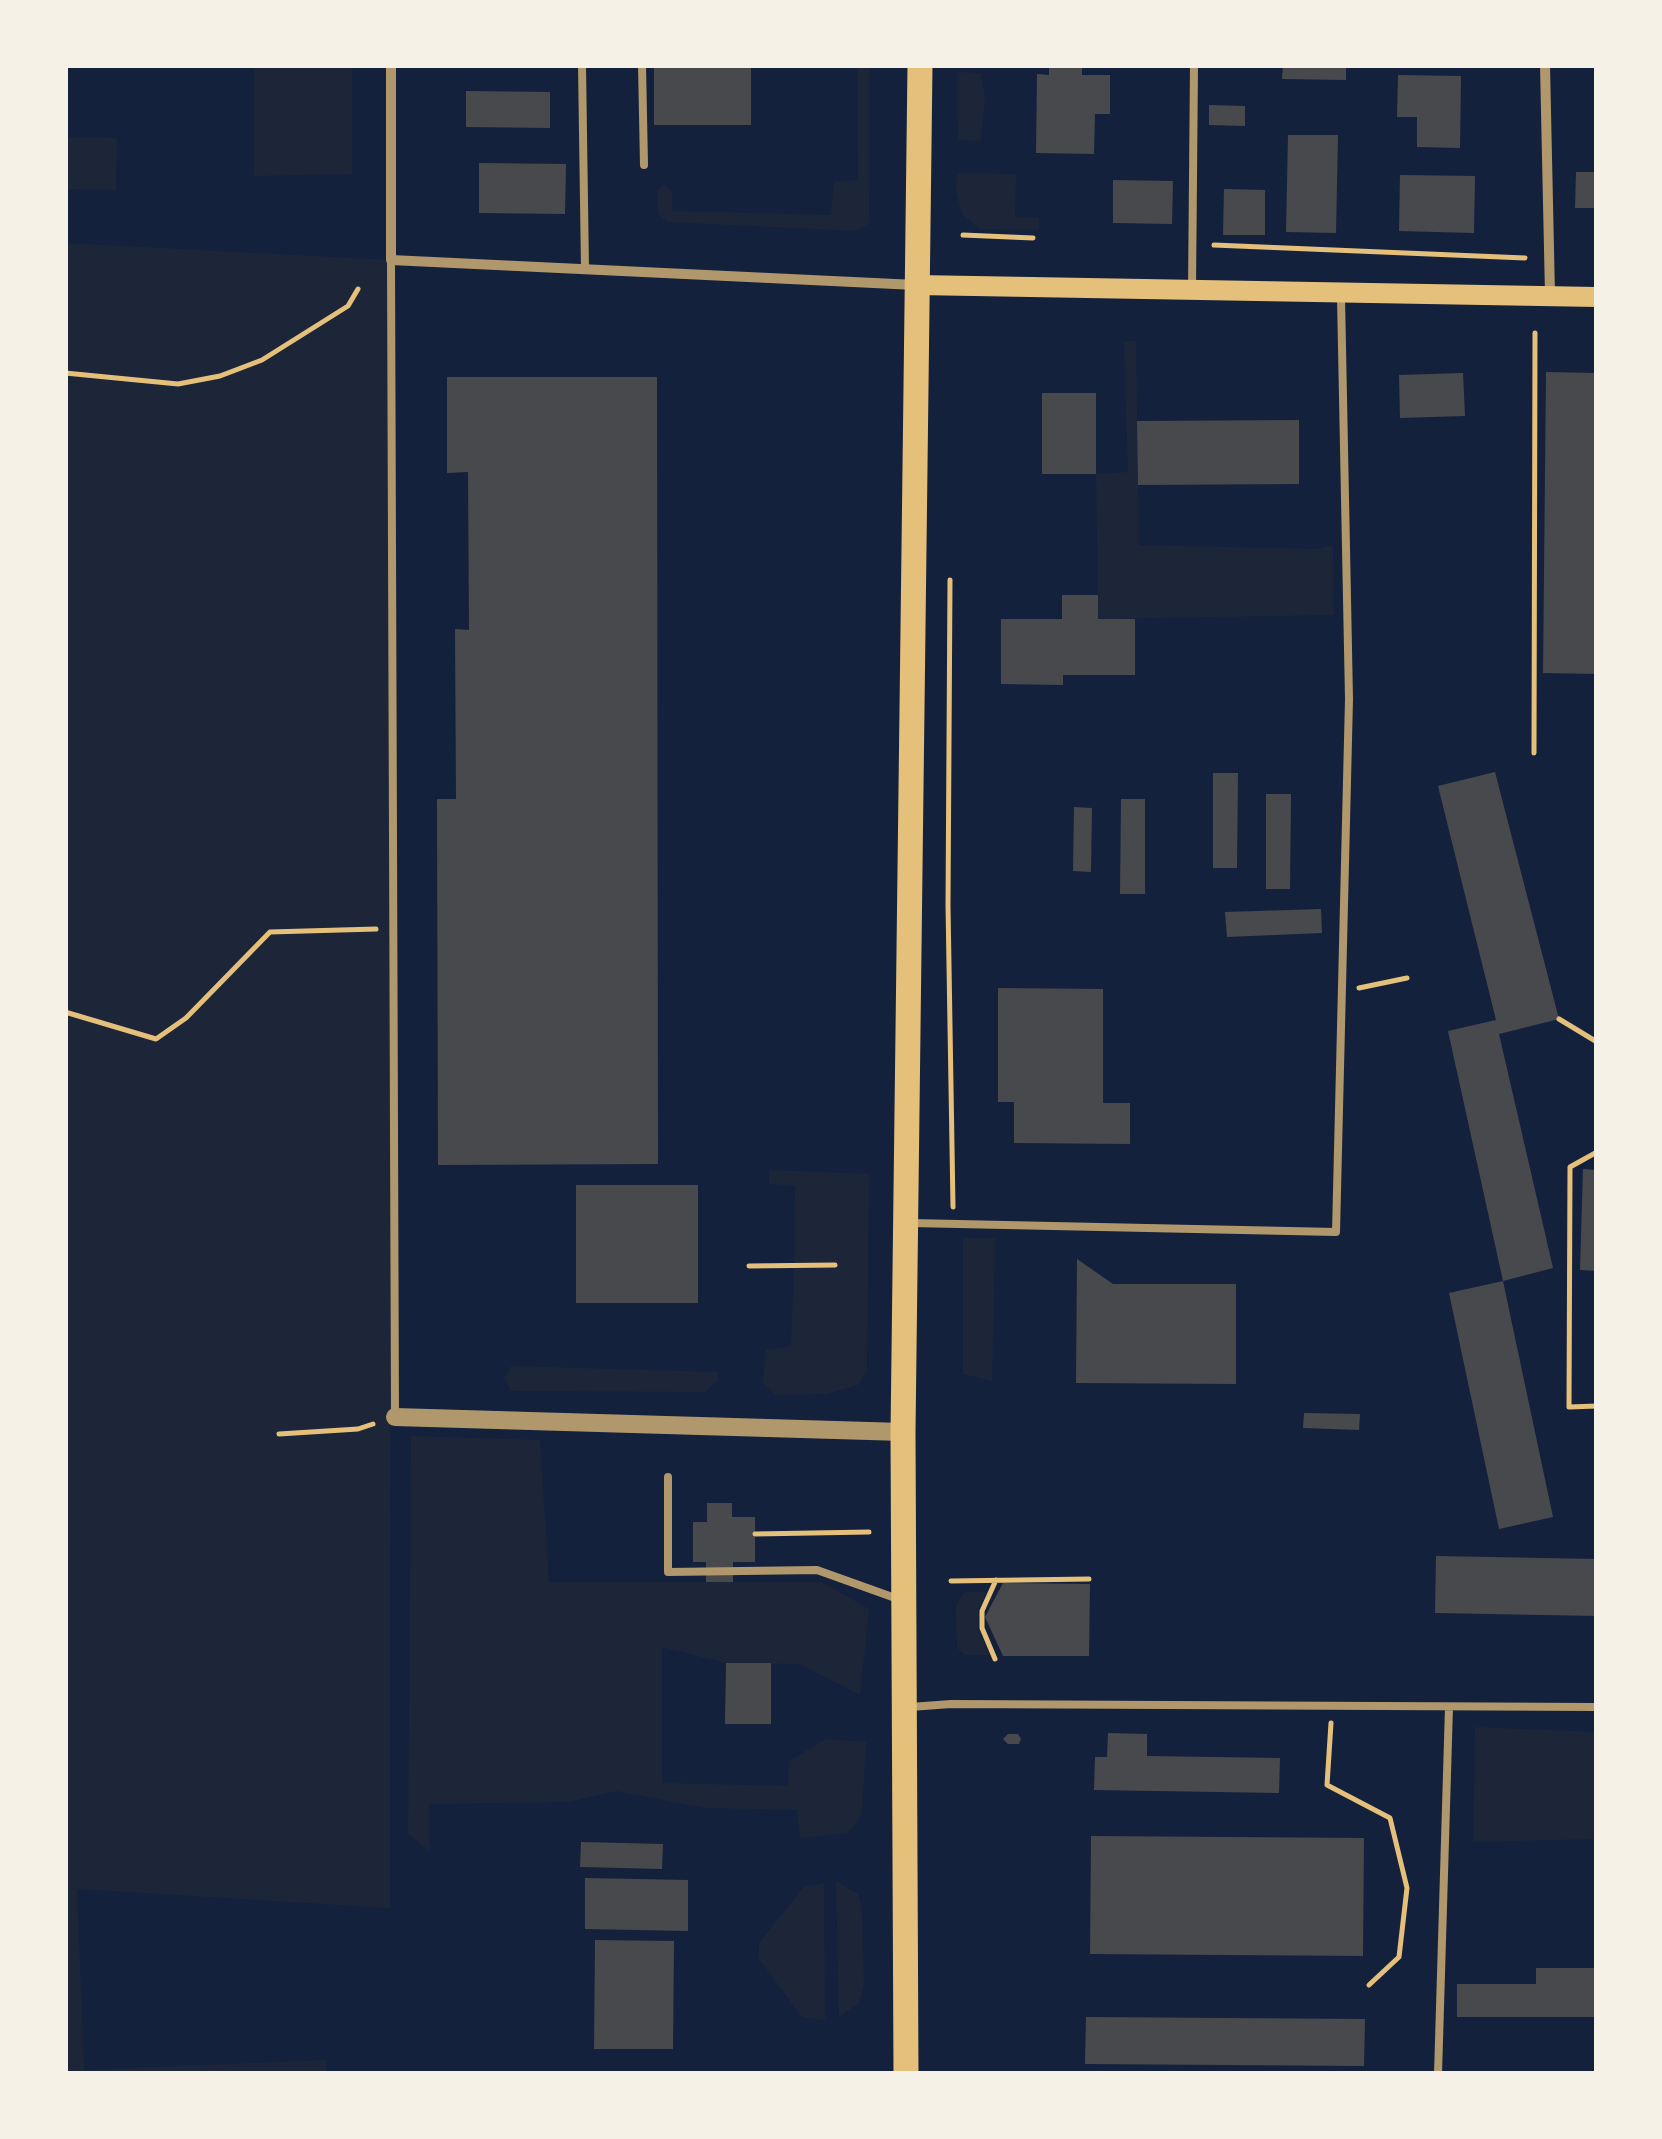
<!DOCTYPE html>
<html>
<head>
<meta charset="utf-8">
<style>
	body { margin:0 }
	#map { position:relative; width:1662px; height:2139px; overflow:hidden; background:#14213d; font-family:Cabin,sans-serif }
	canvas { display:block }
	.frame { position:absolute; inset:0; border:68px solid #f6f1e7; pointer-events:none }
</style>
</head>
<body>
<div id="map">
<canvas width="1662" height="2139"></canvas>
<div class="frame"></div>
</div>
<script>
const ctx = document.querySelector('canvas').getContext('2d');
ctx.lineJoin = 'round';
function paint(path, color) {
  ctx.fillStyle = color;
  ctx.fill(path, 'evenodd');
}
function poly(rows) {
  const path = new Path2D();
  for (const r of rows) {
    path.moveTo(r[0], r[1]);
    for (let i = 2; i < r.length; i += 2) path.lineTo(r[i], r[i + 1]);
  }
  return path;
}
function trace(path, color, width, dash) {
  ctx.strokeStyle = color;
  ctx.lineWidth = width;
  ctx.lineCap = dash ? 'butt' : 'round';
  ctx.setLineDash(dash || []);
  ctx.stroke(path);
}
paint(poly([
	[254,65,352,65,352,174,254,176],
	[857,65,870,65,869,223,857,231,667,222,658,214,657,191,663,184,672,191,672,211,831,215,834,182,858,180],
	[957,72,980,73,985,96,981,141,958,140],
	[65,137,117,138,116,190,65,189],
	[957,173,1016,174,1015,217,1039,218,1039,230,979,229,962,214,956,191],
	[65,243,391,260,390,1908,77,1889,84,2070,327,2060,326,2074,65,2074],
	[1124,341,1136,341,1139,545,1316,549,1333,545,1334,615,1098,619,1096,474,1128,472],
	[769,1170,869,1174,867,1370,858,1385,826,1394,776,1395,763,1383,766,1350,791,1346,794,1266,795,1186,769,1184],
	[963,1238,995,1238,992,1381,963,1374],
	[511,1366,717,1372,718,1380,705,1392,511,1391,504,1378],
	[411,1436,540,1440,549,1582,822,1582,869,1609,860,1695,800,1664,726,1663,662,1647,662,1783,788,1786,789,1761,826,1739,866,1742,862,1814,848,1833,800,1838,797,1810,705,1808,616,1791,569,1802,429,1804,430,1851,408,1834],
	[965,1592,987,1592,978,1609,978,1628,989,1655,965,1655,957,1648,956,1605],
	[1475,1727,1597,1732,1597,1839,1473,1842],
	[836,1881,858,1894,862,1909,864,1985,859,2003,839,2017],
	[824,1883,825,2020,802,2017,759,1959,759,1943,804,1887]
]), '#1d2539');
paint(poly([
	[654,65,751,65,751,125,654,125],
	[1049,65,1082,65,1082,75,1110,75,1110,114,1095,114,1094,154,1036,153,1037,74,1049,75],
	[1283,65,1346,65,1346,80,1282,79],
	[1398,75,1461,76,1460,148,1417,147,1417,117,1397,117],
	[466,91,550,92,550,128,466,127],
	[1209,105,1245,106,1245,126,1209,125],
	[1288,135,1338,135,1336,233,1286,232],
	[479,163,566,164,565,214,479,213],
	[1576,172,1597,172,1597,208,1575,208],
	[1400,175,1475,176,1474,233,1399,231],
	[1113,180,1173,181,1172,224,1113,223],
	[1224,189,1265,190,1265,235,1223,235],
	[1546,372,1597,373,1597,674,1543,673],
	[1463,373,1465,416,1400,418,1399,375],
	[447,377,657,377,658,1164,438,1165,437,799,456,799,455,629,469,630,468,472,447,473],
	[1042,393,1096,393,1096,474,1042,474],
	[1299,420,1299,484,1138,485,1137,421],
	[1062,595,1098,595,1098,619,1135,619,1135,675,1063,675,1063,685,1001,684,1001,619,1062,619],
	[1495,772,1559,1019,1499,1034,1553,1268,1503,1281,1448,1031,1496,1020,1438,786],
	[1213,773,1238,773,1237,868,1213,868],
	[1266,794,1291,794,1290,889,1266,889],
	[1121,799,1145,799,1145,894,1120,894],
	[1074,807,1092,808,1091,872,1073,871],
	[1321,909,1322,933,1227,937,1225,912],
	[998,988,1103,989,1103,1103,1130,1103,1130,1144,1014,1143,1014,1102,998,1102],
	[1583,1169,1597,1170,1597,1271,1580,1270],
	[576,1185,698,1185,698,1303,576,1303],
	[1077,1259,1113,1284,1236,1284,1236,1384,1076,1383],
	[1503,1281,1553,1517,1499,1529,1449,1293],
	[1304,1413,1360,1414,1359,1430,1303,1428],
	[707,1503,732,1503,732,1517,755,1517,755,1562,733,1562,733,1582,706,1582,706,1562,693,1562,693,1522,707,1522],
	[1436,1556,1597,1559,1597,1616,1435,1613],
	[1003,1583,1090,1584,1089,1656,1003,1656,985,1617],
	[726,1663,771,1663,771,1724,725,1724],
	[1108,1733,1147,1734,1147,1756,1280,1758,1279,1793,1094,1790,1095,1757,1107,1757],
	[1008,1734,1018,1734,1021,1739,1019,1744,1008,1744,1003,1739],
	[1091,1836,1364,1838,1363,1956,1090,1954],
	[581,1842,663,1844,662,1869,580,1867],
	[585,1878,688,1880,688,1931,585,1929],
	[595,1940,674,1941,673,2049,594,2049],
	[1536,1968,1597,1968,1597,2017,1457,2017,1457,1984,1536,1984],
	[1086,2017,1365,2019,1364,2066,1085,2064]
]), '#48494c');
trace(poly([
	[963,235,1033,238],
	[1214,245,1525,258],
	[65,373,178,384,220,376,262,360,348,306,358,289],
	[950,580,948,905,953,1207],
	[1534,753,1535,333],
	[1359,988,1407,978],
	[65,1012,156,1039,186,1018,270,932,376,929],
	[1559,1019,1597,1042],
	[1597,1152,1570,1167,1569,1407,1597,1406],
	[749,1266,835,1265],
	[279,1434,358,1429,373,1424],
	[755,1534,869,1532],
	[951,1581,1089,1579],
	[995,1659,982,1628,982,1611,996,1580],
	[1331,1723,1327,1785,1390,1818,1407,1888,1399,1957,1369,1985]
]), '#e5c07b', 5);
trace(poly([
	[582,65,585,269],
	[642,65,644,165],
	[391,260,395,1417],
	[1192,290,1194,65],
	[911,1223,1336,1232,1349,699,1341,297],
	[668,1477,668,1572,817,1570,898,1599],
	[910,1707,951,1704,1597,1707],
	[1438,2074,1449,1707]
]), '#b1986c', 8);
trace(poly([
	[391,65,391,260,916,285],
	[1545,65,1550,295]
]), '#b1986c', 10);
trace(poly([
	[395,1417,903,1432]
]), '#b1986c', 18);
trace(poly([
	[917,285,1597,297]
]), '#e5c07b', 20);
trace(poly([
	[906,2074,903,1432,920,65]
]), '#e5c07b', 25);
</script>
</body>
</html>
